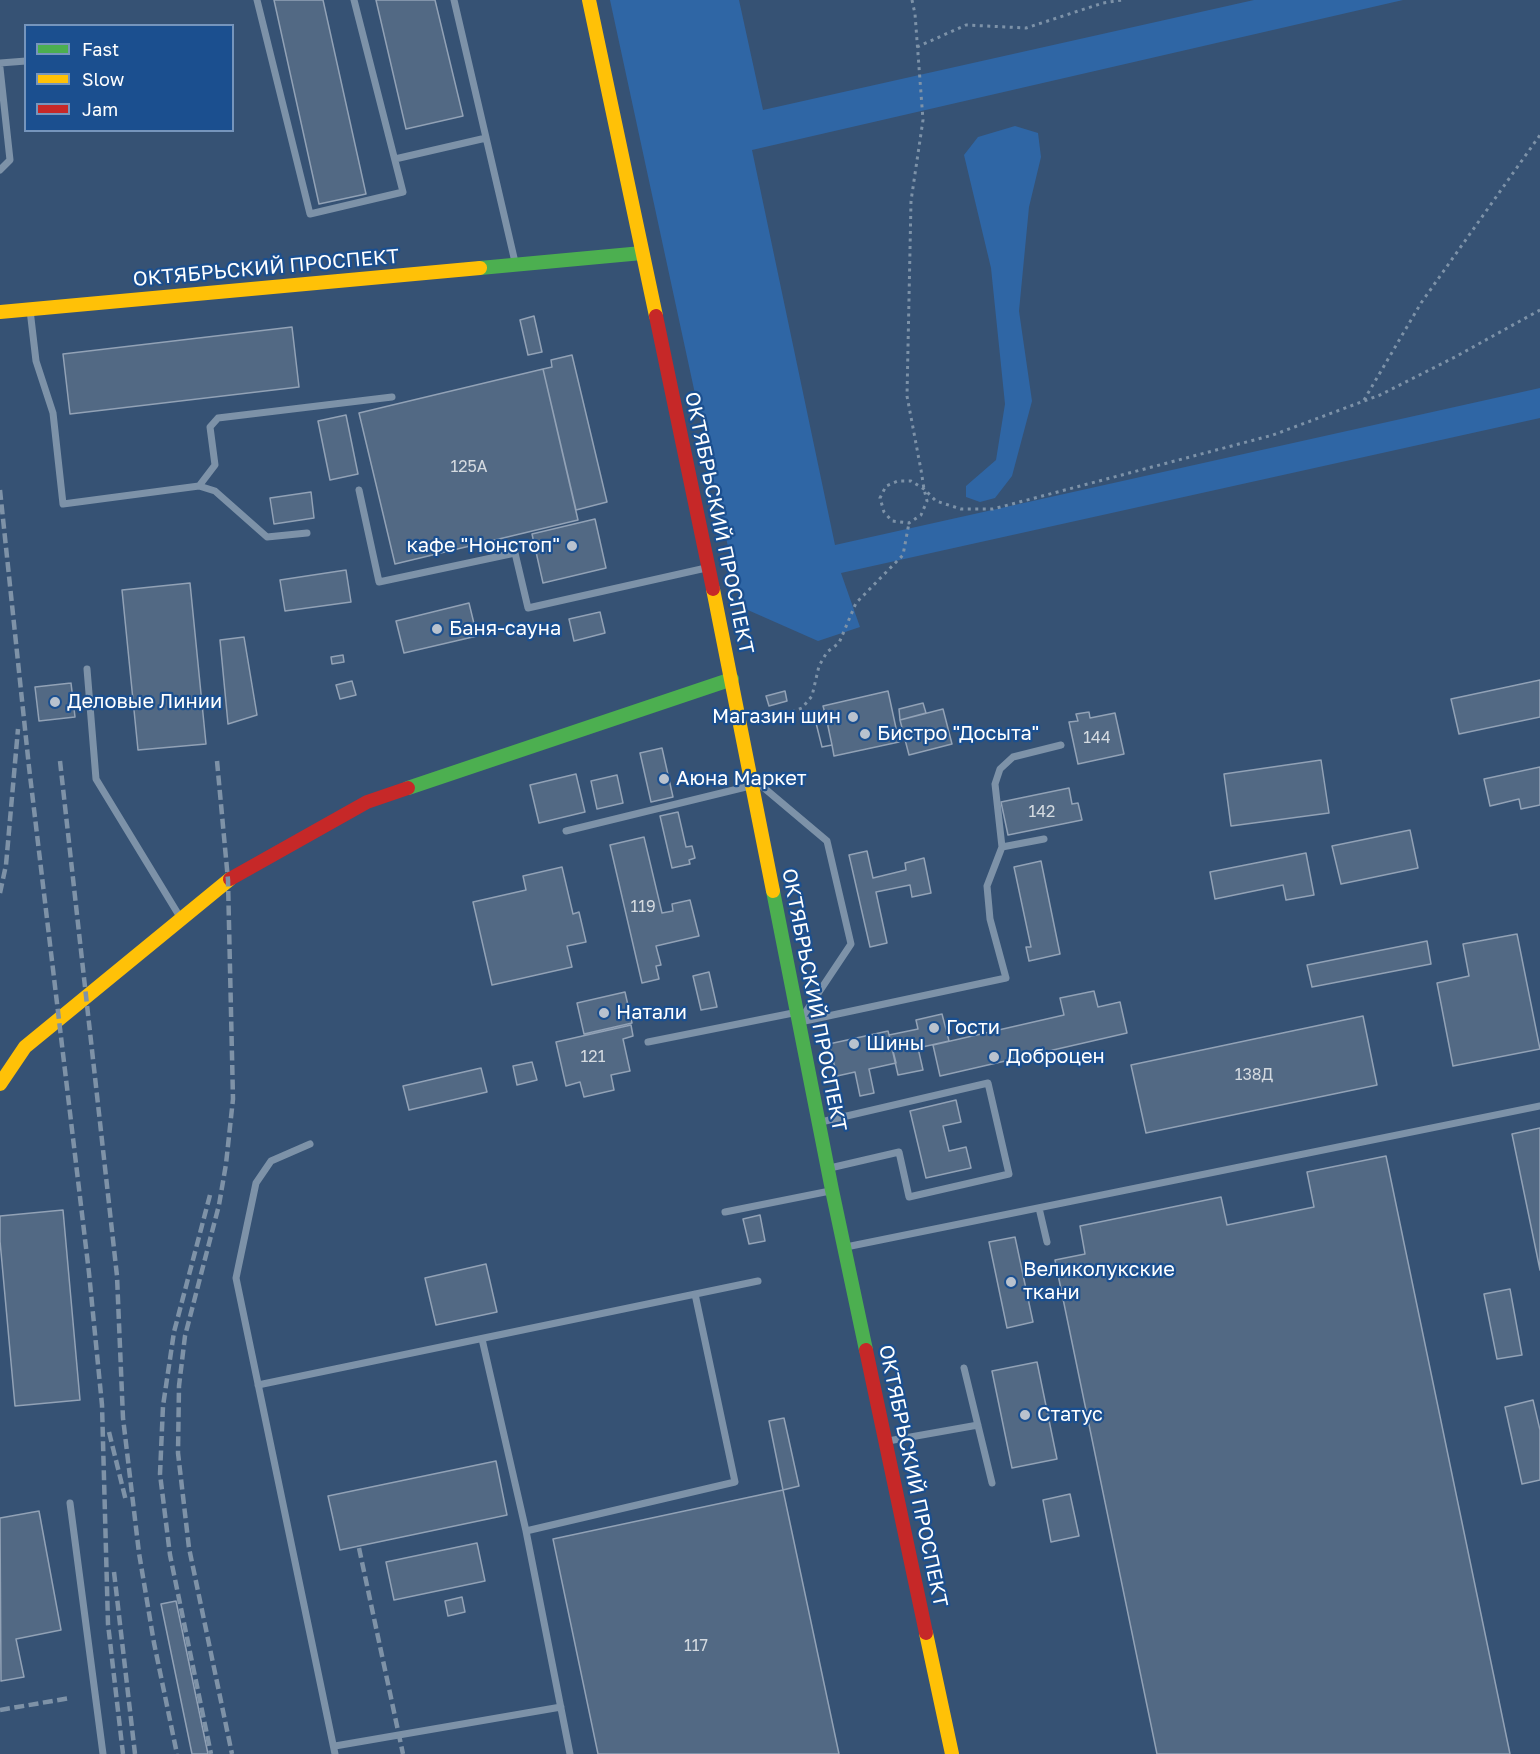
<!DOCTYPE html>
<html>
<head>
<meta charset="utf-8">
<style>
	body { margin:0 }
	#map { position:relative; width:1540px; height:1754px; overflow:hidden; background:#365274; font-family:"Golos Text",sans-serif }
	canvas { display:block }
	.legend { position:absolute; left:24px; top:24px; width:210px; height:108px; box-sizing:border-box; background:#1b4f8f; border:2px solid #7695bc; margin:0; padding:8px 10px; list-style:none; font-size:18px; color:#fff }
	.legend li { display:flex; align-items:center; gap:12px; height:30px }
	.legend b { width:30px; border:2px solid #7695bc }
</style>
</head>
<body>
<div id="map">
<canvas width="1540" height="1754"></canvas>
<ul class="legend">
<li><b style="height:8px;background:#4caf50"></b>Fast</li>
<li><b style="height:8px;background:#ffc107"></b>Slow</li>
<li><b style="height:8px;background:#c62828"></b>Jam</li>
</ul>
</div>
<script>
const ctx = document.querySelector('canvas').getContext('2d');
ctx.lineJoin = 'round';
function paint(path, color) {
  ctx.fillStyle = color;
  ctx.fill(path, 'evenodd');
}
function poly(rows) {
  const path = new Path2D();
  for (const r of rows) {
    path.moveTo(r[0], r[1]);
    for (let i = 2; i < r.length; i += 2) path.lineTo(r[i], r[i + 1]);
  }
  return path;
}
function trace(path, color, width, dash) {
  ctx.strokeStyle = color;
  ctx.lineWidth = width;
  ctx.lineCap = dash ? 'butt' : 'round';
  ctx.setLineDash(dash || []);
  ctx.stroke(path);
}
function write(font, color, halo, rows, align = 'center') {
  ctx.font = font + ' "Golos Text",sans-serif';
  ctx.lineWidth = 4.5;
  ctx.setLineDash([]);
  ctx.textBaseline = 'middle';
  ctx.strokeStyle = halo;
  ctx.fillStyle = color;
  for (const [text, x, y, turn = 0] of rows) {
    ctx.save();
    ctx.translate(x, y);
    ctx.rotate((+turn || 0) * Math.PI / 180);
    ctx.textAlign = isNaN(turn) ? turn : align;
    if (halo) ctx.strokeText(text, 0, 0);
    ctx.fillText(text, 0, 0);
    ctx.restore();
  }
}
paint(poly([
	[610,0,739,0,763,110,1254,0,1403,0,752,150,835,545,1540,388,1540,418,841,573,860,627,818,641,741,607],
	[1015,126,1038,133,1041,157,1029,207,1019,311,1032,401,1012,476,995,498,980,502,966,497,966,486,996,460,1005,404,991,268,964,155,978,137]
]), '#2f66a5');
const building = poly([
	[274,0,323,0,366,194,319,204,274,0],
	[376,0,435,0,463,116,406,129,376,0],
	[534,316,542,352,528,355,520,320,534,316],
	[292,327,299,387,70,414,63,354,292,327],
	[572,355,607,502,576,510,543,369,552,367,551,360,572,355],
	[543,369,578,520,395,564,359,413,543,369],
	[346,415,358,474,330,480,318,421,346,415],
	[311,492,314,518,274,524,270,498,311,492],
	[595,519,606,568,543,583,532,534,595,519],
	[346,570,351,602,285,611,280,580,346,570],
	[190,583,206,744,138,750,122,590,190,583],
	[469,603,477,636,404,653,396,621,469,603],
	[600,612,605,633,574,641,569,619,600,612],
	[244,637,257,715,228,724,220,640,244,637],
	[343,655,344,662,332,664,331,657,343,655],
	[1540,680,1540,717,1459,734,1451,699,1540,680],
	[352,681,356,695,340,699,336,685,352,681],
	[71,683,75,717,39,721,35,687,71,683],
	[785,691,787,701,769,706,766,696,785,691],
	[888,691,899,742,834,756,832,745,822,747,815,719,826,717,823,706,888,691],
	[923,703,926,713,900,720,899,709,923,703],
	[943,709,952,744,909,755,900,720,943,709],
	[1089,712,1090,718,1115,713,1124,754,1078,764,1069,722,1078,721,1076,714,1089,712],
	[826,717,832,745,822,747,815,719,826,717],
	[662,748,673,797,651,802,640,753,662,748],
	[1321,760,1329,813,1231,826,1224,774,1321,760],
	[1540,767,1540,805,1521,809,1519,799,1490,806,1484,779,1540,767],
	[576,774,585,812,539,823,530,785,576,774],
	[617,775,623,803,597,809,591,781,617,775],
	[1069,788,1072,804,1078,803,1082,820,1008,835,1001,802,1069,788],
	[678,812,686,847,692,846,695,858,689,860,690,864,672,868,660,816,678,812],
	[1410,830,1418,868,1341,884,1332,846,1410,830],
	[644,837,662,913,673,911,672,904,690,900,699,936,656,946,661,965,656,966,659,979,642,983,610,845,644,837],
	[867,851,873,878,906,870,905,863,924,858,931,893,912,897,910,885,876,892,887,943,870,947,849,855,867,851],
	[1306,853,1314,895,1286,900,1283,885,1215,899,1210,872,1306,853],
	[1041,861,1060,954,1029,961,1026,947,1031,947,1014,867,1041,861],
	[562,867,573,914,579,912,586,942,567,946,572,967,492,985,473,902,526,890,523,876,562,867],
	[1517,934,1540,1049,1453,1066,1437,983,1469,976,1463,944,1517,934],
	[1427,941,1431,964,1312,987,1307,965,1427,941],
	[709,972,717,1007,701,1010,693,976,709,972],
	[1094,991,1098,1007,1120,1002,1127,1033,940,1076,933,1045,1064,1015,1060,998,1094,991],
	[625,992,632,1023,584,1034,577,1003,625,992],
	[942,1014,949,1041,918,1048,923,1070,898,1075,889,1035,918,1029,916,1020,942,1014],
	[1363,1016,1377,1085,1146,1133,1131,1065,1363,1016],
	[631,1025,633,1036,623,1039,630,1071,611,1075,614,1090,584,1097,580,1082,566,1086,556,1042,631,1025],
	[888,1031,896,1063,869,1069,874,1093,860,1096,855,1072,837,1076,829,1044,888,1031],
	[532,1062,537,1080,517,1085,513,1066,532,1062],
	[481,1068,487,1092,409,1110,403,1086,481,1068],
	[956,1100,961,1122,943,1126,949,1151,966,1147,971,1168,926,1178,910,1111,956,1100],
	[1540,1128,1540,1270,1512,1134,1540,1128],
	[1386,1156,1510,1754,1157,1754,1055,1260,1085,1254,1080,1226,1221,1197,1227,1225,1314,1207,1307,1172,1386,1156],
	[63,1210,80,1400,15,1406,0,1241,0,1216,63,1210],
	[760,1215,765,1241,749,1244,743,1219,760,1215],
	[1015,1237,1033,1322,1007,1328,989,1242,1015,1237],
	[486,1264,497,1312,436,1325,425,1278,486,1264],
	[1510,1289,1522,1355,1497,1359,1484,1294,1510,1289],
	[1037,1362,1057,1459,1012,1468,992,1371,1037,1362],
	[1533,1400,1540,1430,1540,1480,1522,1484,1505,1407,1533,1400],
	[784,1418,799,1486,783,1490,769,1421,784,1418],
	[496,1461,507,1515,340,1550,328,1496,496,1461],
	[783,1490,839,1754,598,1754,553,1539,783,1490],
	[1070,1494,1079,1536,1051,1542,1043,1500,1070,1494],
	[39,1511,61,1630,16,1639,24,1677,1,1681,0,1518,39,1511],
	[477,1543,485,1581,394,1600,386,1562,477,1543],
	[462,1597,465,1612,448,1616,445,1601,462,1597],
	[176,1601,208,1754,192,1754,161,1604,176,1601]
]);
paint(building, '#526984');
trace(building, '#92a2b6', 1.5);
trace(poly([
	[912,0,915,14,923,120,911,201,907,396,921,470,924,489,927,501,921,515,909,523,892,521,884,512,880,498,886,486,898,481,911,481,924,489,936,501,961,509,993,509,1273,435,1380,395,1455,357,1540,310],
	[917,47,966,25,1026,28,1103,3,1122,0],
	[1364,400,1421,303,1540,135],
	[792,712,802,708,812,696,819,666,827,652,839,643,856,603,903,555,909,523]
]), '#7d92a8', 3, [3, 4.5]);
trace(poly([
	[257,0,310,214,403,192,354,0],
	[454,0,515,262],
	[0,63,26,61],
	[0,68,10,160,0,170],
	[395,159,486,138],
	[30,310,36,361,53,413,63,504,199,486,215,465,210,427,218,418,392,397],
	[199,486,215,491,267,537,307,533],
	[359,490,379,582,515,553,528,608,706,568],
	[87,669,96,779,180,917],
	[757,782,827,841,851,944,803,1016],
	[566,831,750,786],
	[1002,847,1044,839],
	[800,1022,1006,978,990,919,987,886,1002,847,995,784,1000,769,1013,757,1061,745],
	[648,1042,793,1013],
	[821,1122,988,1083,1009,1174,909,1197,899,1152,830,1168],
	[310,1144,271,1161,256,1183,236,1278,335,1754],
	[1039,1208,1047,1242],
	[725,1212,830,1191],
	[846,1247,1540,1106],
	[482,1339,526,1531,570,1754],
	[964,1368,992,1483],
	[258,1385,758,1281],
	[888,1441,978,1425],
	[70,1503,103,1754],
	[526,1531,735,1482,695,1294],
	[335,1746,561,1707]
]), '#7d92a8', 7);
trace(poly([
	[480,268,642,253],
	[408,788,732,679],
	[773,891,832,1190,866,1350]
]), '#4caf50', 14);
trace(poly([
	[589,0,656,316],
	[0,312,480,268],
	[713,589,773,891],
	[0,1084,25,1047,230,879],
	[926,1633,952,1754]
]), '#ffc107', 14);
trace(poly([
	[656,316,713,589],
	[230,879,367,802,408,788],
	[866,1350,926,1633]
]), '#c62828', 14);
trace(poly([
	[0,490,29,767,89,1273,102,1405,108,1624,123,1754],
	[60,761,117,1276,123,1418,139,1553,154,1643,177,1754],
	[217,761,228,880,233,1099,226,1164,219,1205,185,1336,179,1386,178,1453,189,1548,232,1754],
	[0,893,6,865,18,729],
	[210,1195,174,1332,163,1406,160,1474,170,1555,211,1754],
	[109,1432,126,1501],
	[359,1548,403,1754],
	[114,1572,135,1754],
	[0,1710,70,1698]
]), '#7e92a7', 4.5, [10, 4.5]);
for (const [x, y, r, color] of [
	[572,546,6,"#b9c2ce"],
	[437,629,6,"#b9c2ce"],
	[55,702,6,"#b9c2ce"],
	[853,717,6,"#b9c2ce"],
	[865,734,6,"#b9c2ce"],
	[664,779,6,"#b9c2ce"],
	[604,1013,6,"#b9c2ce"],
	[934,1028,6,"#b9c2ce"],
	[854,1044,6,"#b9c2ce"],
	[994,1057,6,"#b9c2ce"],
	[1011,1282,6,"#b9c2ce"],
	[1025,1415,6,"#b9c2ce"]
]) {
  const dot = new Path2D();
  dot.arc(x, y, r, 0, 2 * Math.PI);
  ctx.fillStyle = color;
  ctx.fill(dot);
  trace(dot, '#1b4f8f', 2);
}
write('16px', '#d4dae0', null, [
	["125А",469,467],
	["144",1097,738],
	["142",1042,812],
	["119",643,907],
	["121",593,1057],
	["138Д",1254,1075],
	["117",696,1646]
]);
write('20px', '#fff', '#1b4f8f', [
	["ОКТЯБРЬСКИЙ ПРОСПЕКТ",266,268,-5],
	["ОКТЯБРЬСКИЙ ПРОСПЕКТ",719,523,78],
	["ОКТЯБРЬСКИЙ ПРОСПЕКТ",814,1000,79],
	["ОКТЯБРЬСКИЙ ПРОСПЕКТ",913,1476,78]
]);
write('20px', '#fff', '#1b4f8f', [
	["кафе \"Нонстоп\"",560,546,"right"],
	["Баня-сауна",449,629],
	["Деловые Линии",67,702],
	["Магазин шин",841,717,"right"],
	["Бистро \"Досыта\"",877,734],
	["Аюна Маркет",676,779],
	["Натали",616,1013],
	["Гости",946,1028],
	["Шины",866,1044],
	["Доброцен",1006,1057],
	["Великолукские",1023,1270],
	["ткани",1023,1293],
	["Статус",1037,1415]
], 'left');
</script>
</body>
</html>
